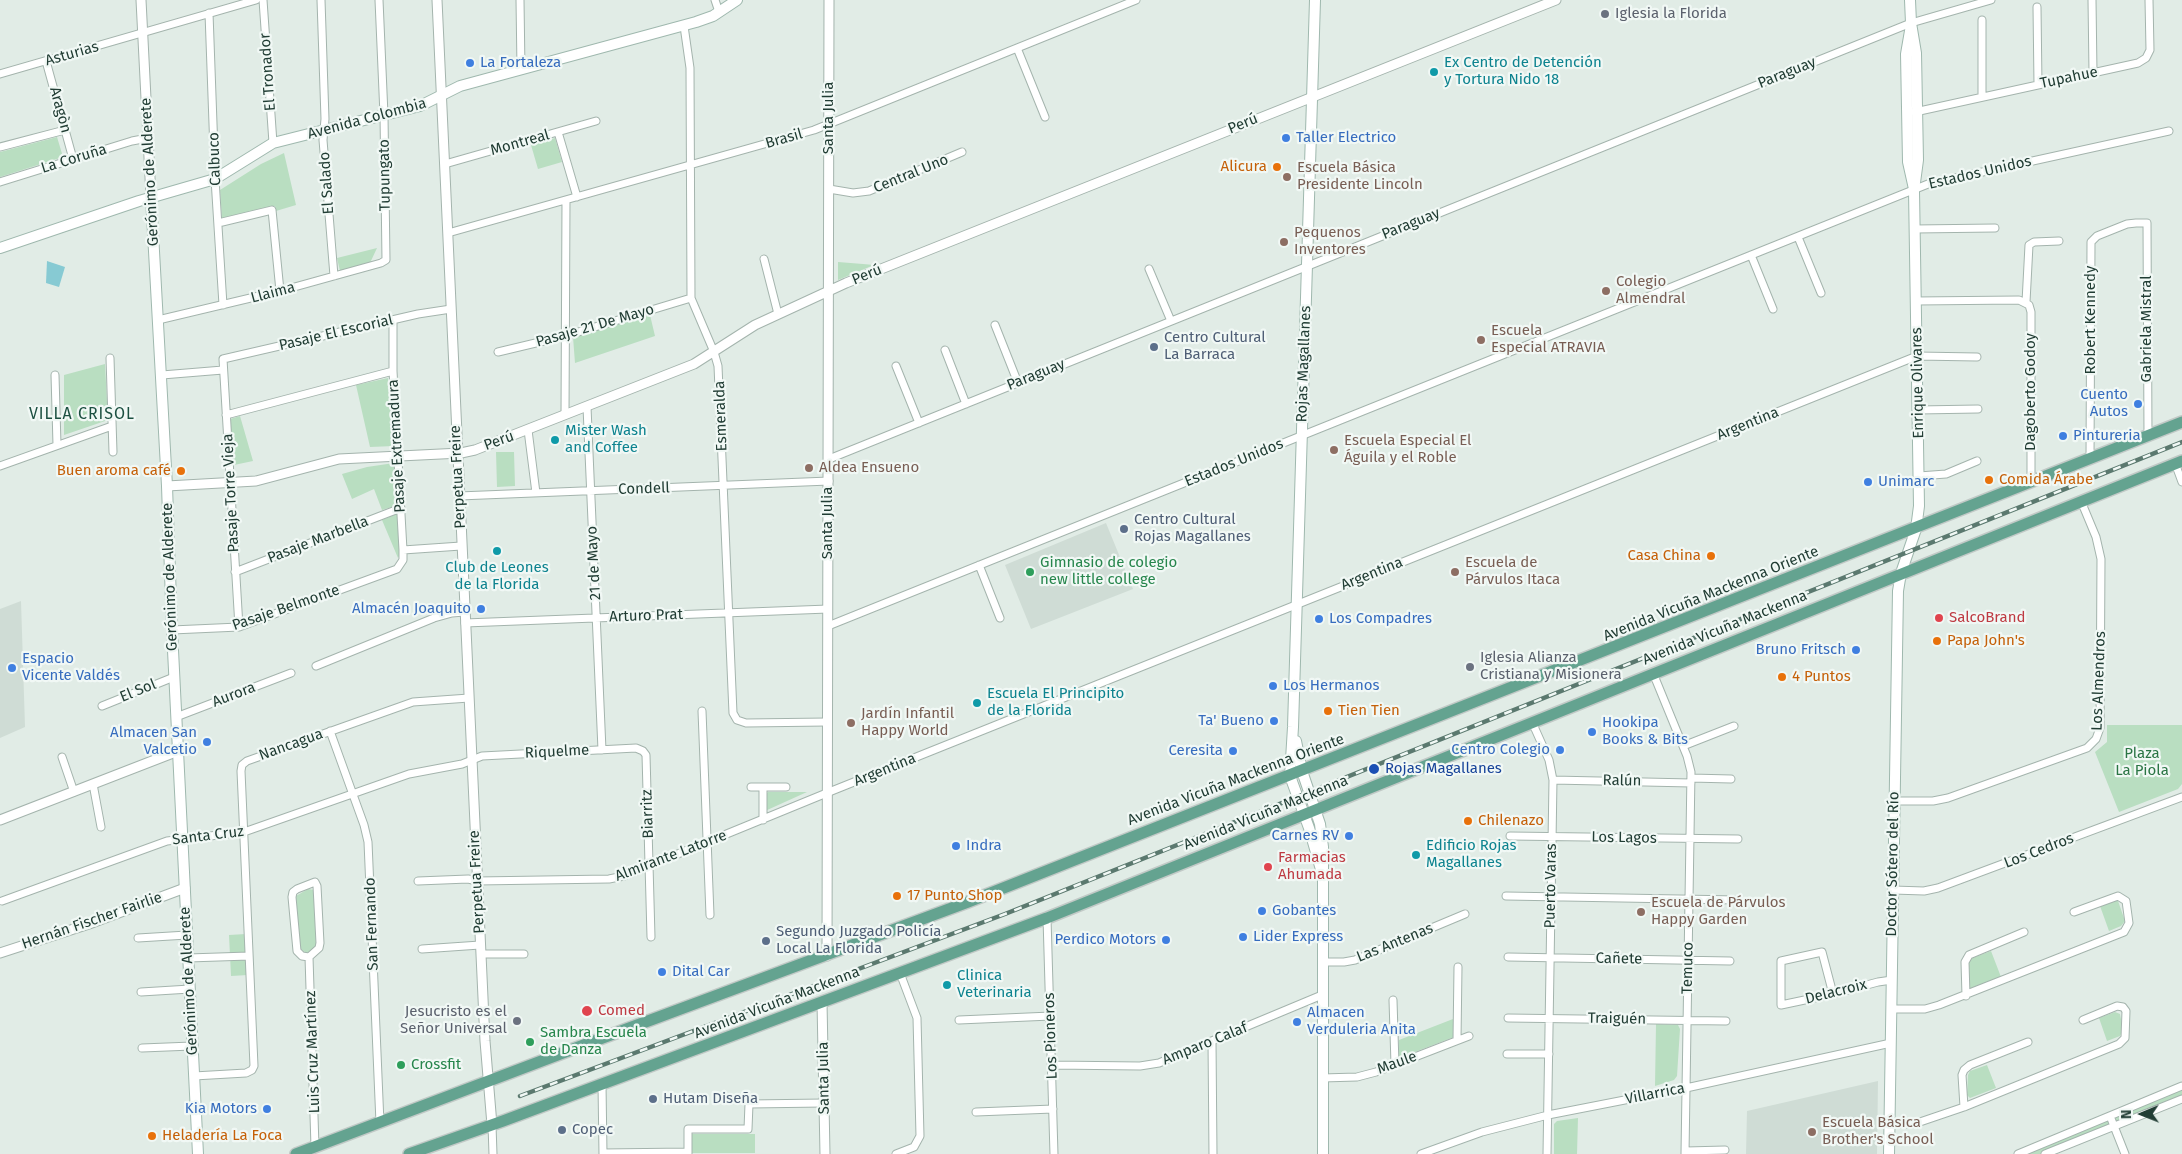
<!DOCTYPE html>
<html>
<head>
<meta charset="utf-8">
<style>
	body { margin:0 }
	#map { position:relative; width:2182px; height:1154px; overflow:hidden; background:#e1ece6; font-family:"Fira Sans",sans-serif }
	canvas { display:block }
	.north { position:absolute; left:2117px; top:1089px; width:50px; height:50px; -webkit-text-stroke:4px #f1f8f5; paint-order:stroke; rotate:269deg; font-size:14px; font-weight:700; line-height:20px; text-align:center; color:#213d34 }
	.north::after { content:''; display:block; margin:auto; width:18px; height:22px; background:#213d34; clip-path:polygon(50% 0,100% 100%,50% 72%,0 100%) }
</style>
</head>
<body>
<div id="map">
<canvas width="2182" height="1154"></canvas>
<div class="north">N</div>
</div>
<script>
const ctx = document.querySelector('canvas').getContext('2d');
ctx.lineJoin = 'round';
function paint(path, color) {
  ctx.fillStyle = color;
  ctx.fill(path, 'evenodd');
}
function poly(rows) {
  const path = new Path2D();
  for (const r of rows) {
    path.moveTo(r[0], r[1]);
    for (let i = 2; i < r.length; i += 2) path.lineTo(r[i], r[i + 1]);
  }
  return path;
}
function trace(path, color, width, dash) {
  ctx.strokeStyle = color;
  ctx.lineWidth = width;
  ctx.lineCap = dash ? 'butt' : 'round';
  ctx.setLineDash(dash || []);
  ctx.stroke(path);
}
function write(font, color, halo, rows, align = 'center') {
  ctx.font = font + ' "Fira Sans",sans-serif';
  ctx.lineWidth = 4.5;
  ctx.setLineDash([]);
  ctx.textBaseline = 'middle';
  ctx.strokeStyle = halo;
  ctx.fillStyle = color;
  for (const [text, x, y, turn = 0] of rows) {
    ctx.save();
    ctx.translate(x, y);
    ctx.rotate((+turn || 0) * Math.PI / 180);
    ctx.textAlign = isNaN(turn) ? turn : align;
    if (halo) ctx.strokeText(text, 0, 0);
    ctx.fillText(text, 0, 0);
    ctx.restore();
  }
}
paint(poly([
	[1106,523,1133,589,1031,629,1005,565],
	[21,601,25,727,0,738,0,609],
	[1878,1081,1877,1154,1746,1154,1747,1111]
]), '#cfdcd5');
paint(poly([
	[57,137,63,157,0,177,0,152],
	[555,138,562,162,538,169,531,145],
	[284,153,296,205,276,211,275,206,222,219,220,190,261,164],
	[377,248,370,263,340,271,337,258],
	[838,262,863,264,874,265,838,280],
	[650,315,655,336,575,363,573,337],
	[105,364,108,420,64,435,64,375],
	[388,378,394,446,370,447,356,385],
	[240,416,253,461,234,465,232,462,230,419],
	[496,452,514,452,515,486,497,487],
	[394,463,398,505,382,510,374,489,352,499,342,474,367,467],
	[399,513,401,552,398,558,382,520],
	[2107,725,2182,725,2182,784,2178,789,2119,812,2095,752,2107,742],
	[768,792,807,792,765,811,764,795],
	[308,889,315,890,316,944,313,950,306,953,300,948,296,896],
	[2112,901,2118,901,2125,921,2121,926,2109,931,2100,906],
	[246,934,248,975,231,976,229,935],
	[1991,951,2001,977,1972,989,1968,986,1968,964,1970,959],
	[2115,1012,2120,1014,2123,1030,2120,1036,2107,1041,2099,1018],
	[1453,1019,1454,1037,1399,1058,1399,1040],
	[1656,1024,1678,1025,1680,1029,1677,1076,1674,1080,1655,1086],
	[1987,1065,1996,1088,1970,1098,1967,1095,1968,1075,1970,1071],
	[2182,1087,2182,1098,2041,1154,2021,1154],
	[1578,1118,1577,1154,1554,1154,1554,1124,1557,1121],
	[692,1134,755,1134,755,1153,692,1153]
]), '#b9dec1');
paint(poly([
	[47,261,65,267,59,287,46,283]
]), '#87cad3');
const minor = poly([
	[263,0,273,143],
	[321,0,325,119,323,140,334,276],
	[520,0,521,69],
	[715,0,719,12],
	[2092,0,2093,72],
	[2037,7,2038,85],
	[209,13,215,179,223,305],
	[1982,20,1982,96],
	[684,26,690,68,691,298,714,352,718,366,733,713,737,720,746,723,827,722],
	[1017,48,1045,117],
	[46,61,73,159],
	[0,74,256,0],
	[1915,112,2138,63,2146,58,2150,50,2149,0],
	[558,132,577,197],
	[0,147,65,130],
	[445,164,596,121],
	[0,182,132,141,148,138],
	[829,189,853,193,869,191,962,152],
	[218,223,272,210,280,291],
	[1915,229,1995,228],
	[448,233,814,130,1136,0],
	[1798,237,1821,293],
	[1751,255,1773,309],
	[764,259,778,314],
	[1149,269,1171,321],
	[1916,301,2019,300,2029,305,2031,312,2031,483],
	[2026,302,2029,245,2034,242,2059,241],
	[158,320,280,291,381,263,386,260,384,115,379,0],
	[995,325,1018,383],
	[945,350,966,404],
	[498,352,565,336,691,298],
	[110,358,113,452],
	[896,366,919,423],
	[55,375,57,445],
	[162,375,223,370],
	[587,407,602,750],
	[1918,410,1978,409],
	[226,415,393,371],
	[565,415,566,200],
	[528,430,536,493],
	[829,459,1911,23,1991,0],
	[2090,459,2091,242,2097,236,2127,224,2136,223,2147,223,2148,436],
	[2175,463,2182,482],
	[0,466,112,426],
	[1919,476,1946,474,1977,461],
	[459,496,829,481],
	[403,550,461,546],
	[979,565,1000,618],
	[235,572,401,508],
	[465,623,828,609],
	[828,626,1928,184,2169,131],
	[239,627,223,359,418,314,451,309],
	[172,630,239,627,397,569,403,560,403,550,393,371,393,320],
	[316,666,434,618,452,613,464,612],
	[1653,673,1687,756,1691,772,1685,1154],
	[102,706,174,677],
	[702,711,710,915],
	[176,717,291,673],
	[1532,722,1549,760,1553,780,1547,1154],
	[330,731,364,825,368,842,380,1123],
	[1683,746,1734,726],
	[62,757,74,792],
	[1691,778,1731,779],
	[1553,780,1691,783],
	[93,784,101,827],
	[751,787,786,787],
	[763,787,763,820],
	[1894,801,1933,801,1948,798,2087,748,2096,739,2100,728,2101,559,2096,537,2081,501],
	[1510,836,1738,839],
	[418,881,468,879,477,881,609,879,624,876,834,790,1902,362,1917,356,1977,357],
	[1893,890,1924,891,1938,888,2182,797],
	[1506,896,1737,900],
	[2,901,167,841,244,832,409,774,462,764,482,756,636,748,643,751,646,755,651,937],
	[1047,918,1054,1154],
	[138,938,187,935],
	[422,949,480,945],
	[481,954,524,954],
	[309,957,319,948,320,943,317,886,315,882,297,889,293,892,292,897,297,951,302,956,309,957,315,1147],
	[1508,957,1730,961],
	[188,958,249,956],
	[1322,962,1344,962,1355,960,1465,914],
	[141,992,190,989],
	[1833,994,1822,952,1781,961,1781,1005,1833,994,1878,982,1892,980],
	[1966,996,1965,962,1969,955,2024,932],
	[1393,1000,1395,1065],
	[1892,1009,1925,1009,1939,1005,2124,932,2129,923,2126,901,2118,896,2074,912],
	[1508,1018,1726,1021],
	[959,1020,1051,1016],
	[1457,1040,1458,967],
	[1212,1041,1213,1154],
	[142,1048,192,1046],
	[1507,1054,1549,1054],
	[1052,1065,1140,1066,1159,1063,1322,995],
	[194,1076,246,1073,252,1070,254,1066,241,771,242,765,247,761,413,702,469,698],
	[1322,1078,1357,1077,1376,1072,1469,1036],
	[602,1084,603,1154],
	[1964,1107,1962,1075,1964,1070,1970,1065,2028,1042],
	[976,1112,1053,1109],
	[2110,1116,2125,1154],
	[1890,1124,1914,1124,1964,1107,2119,1044,2125,1038,2126,1011,2123,1007,2117,1006,2083,1020],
	[492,1125,493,1154],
	[1686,1151,1725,1150],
	[688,1152,688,1129,748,1129,749,1104,824,1103],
	[603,1153,688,1152,688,1154],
	[896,1154,914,1147,920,1136,917,1018,900,973],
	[1421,1154,1482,1132,1548,1115,1686,1088,1891,1043],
	[2018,1154,2182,1086],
	[2045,1154,2182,1099]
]);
const tertiary = poly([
	[141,0,151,197],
	[437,0,485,1041,492,1125],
	[167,486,256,481,339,459,461,453,475,450,694,364,755,325,846,283,1556,0],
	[0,820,178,751],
	[0,953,89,924,185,888],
	[827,956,829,0],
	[822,1002,825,1154]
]);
const secondary = poly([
	[1315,0,1293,727,1290,776,1309,828,1322,873],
	[1911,25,1906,54,1908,162,1914,189],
	[151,197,167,486,172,630,198,1154],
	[0,248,139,201,215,179,273,143,420,106,460,86,696,22,713,16,737,0],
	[1296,741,1302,771,1320,824,1323,847,1323,1154],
	[1889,1154,1898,591,1901,573,1916,529,1919,506,1914,190,1918,160,1916,53,1911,23,1910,0]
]);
const primary = poly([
	[296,1154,597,1040,968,902,2182,422],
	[409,1154,503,1121,1047,918,2182,461]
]);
trace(minor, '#a4b4ad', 9);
trace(tertiary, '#a4b4ad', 11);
trace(secondary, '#9fb8ae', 12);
trace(primary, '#c1c9c6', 14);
trace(minor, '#fff', 7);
trace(tertiary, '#fff', 9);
trace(secondary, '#fff', 10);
trace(primary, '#64a390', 11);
const rail = poly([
	[520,1096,1005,914,2182,442]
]);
trace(rail, '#5b796f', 4.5);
trace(rail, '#f1f8f5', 2.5, [8]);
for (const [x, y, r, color] of [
	[1605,14,5,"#6b7280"],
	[470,63,5,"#3f7fe0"],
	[1434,72,5,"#0f9aa8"],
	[1286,138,5,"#3f7fe0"],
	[1277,167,5,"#e8710a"],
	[1287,177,5,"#8d6e63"],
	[1284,242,5,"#8d6e63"],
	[1606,291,5,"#8d6e63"],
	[1481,340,5,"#8d6e63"],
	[1154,347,5,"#5c6f8a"],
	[2138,404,5,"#3f7fe0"],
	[2063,436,5,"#3f7fe0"],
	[555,440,5,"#0f9aa8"],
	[1334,450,5,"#8d6e63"],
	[809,468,5,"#8d6e63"],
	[181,471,5,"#e8710a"],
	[1989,480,5,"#e8710a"],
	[1868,482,5,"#3f7fe0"],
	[1124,529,5,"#5c6f8a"],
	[497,551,5,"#0f9aa8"],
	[1711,556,5,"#e8710a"],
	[1030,572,5,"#2e9e5b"],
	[1455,572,5,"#8d6e63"],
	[481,609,5,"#3f7fe0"],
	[1939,618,5,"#e0444e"],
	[1319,619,5,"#3f7fe0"],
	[1937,641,5,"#e8710a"],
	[1856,650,5,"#3f7fe0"],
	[1470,667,5,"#6b7280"],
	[12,668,5,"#3f7fe0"],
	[1782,677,5,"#e8710a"],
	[1273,686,5,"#3f7fe0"],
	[977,703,5,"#0f9aa8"],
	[1328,711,5,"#e8710a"],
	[1274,721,5,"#3f7fe0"],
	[851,723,5,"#8d6e63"],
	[1592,732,5,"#3f7fe0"],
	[207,742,5,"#3f7fe0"],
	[1560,750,5,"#3f7fe0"],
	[1233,751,5,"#3f7fe0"],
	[1374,769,6,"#1a4fb4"],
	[1468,821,5,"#e8710a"],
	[1349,836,5,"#3f7fe0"],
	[956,846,5,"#3f7fe0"],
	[1416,855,5,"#0f9aa8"],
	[1268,867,5,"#e0444e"],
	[897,896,5,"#e8710a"],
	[1262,911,5,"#3f7fe0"],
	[1641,912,5,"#8d6e63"],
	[1243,937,5,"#3f7fe0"],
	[1166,940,5,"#3f7fe0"],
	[766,941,5,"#5c6f8a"],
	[662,972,5,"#3f7fe0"],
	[947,985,5,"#0f9aa8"],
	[587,1011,6,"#e0444e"],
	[517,1021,5,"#6b7280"],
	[1297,1022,5,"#3f7fe0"],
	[530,1042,5,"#2e9e5b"],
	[401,1065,5,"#2e9e5b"],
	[653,1099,5,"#5c6f8a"],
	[267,1109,5,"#3f7fe0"],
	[562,1130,5,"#5c6f8a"],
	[1812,1132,5,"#8d6e63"],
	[152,1136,5,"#e8710a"]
]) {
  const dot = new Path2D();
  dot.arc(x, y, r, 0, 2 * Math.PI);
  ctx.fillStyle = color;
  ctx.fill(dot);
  trace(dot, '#f1f8f5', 2);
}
write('15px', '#5b616d', '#f1f8f5', [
	["Iglesia la Florida",1615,14],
	["Iglesia Alianza",1480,658],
	["Cristiana y Misionera",1480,675],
	["Jesucristo es el",507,1012,"right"],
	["Señor Universal",507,1029,"right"]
], 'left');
write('15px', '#213d34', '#f1f8f5', [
	["Asturias",72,54,-16],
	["El Tronador",268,72,-94],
	["Paraguay",1787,73,-22],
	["Tupahue",2069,78,-12],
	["Aragòn",60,110,75],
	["Santa Julia",829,118,-90],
	["Avenida Colombia",367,119,-15],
	["Perú",1243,124,-22],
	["Brasil",784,139,-16],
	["Montreal",520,143,-16],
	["La Coruña",74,159,-17],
	["Calbuco",215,159,-92],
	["Gerónimo de Alderete",150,172,-93],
	["Estados Unidos",1980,173,-13],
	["Central Uno",911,174,-22],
	["Tupungato",385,175,-91],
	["El Salado",327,183,-94],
	["Paraguay",1411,224,-22],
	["Perú",867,275,-22],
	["Llaima",273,293,-15],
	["Robert Kennedy",2091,320,-90],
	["Pasaje 21 De Mayo",595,326,-16],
	["Gabriela Mistral",2147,329,-90],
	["Pasaje El Escorial",336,333,-13],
	["Rojas Magallanes",1304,364,-88],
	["Paraguay",1036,375,-22],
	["Enrique Olivares",1918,383,-91],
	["Dagoberto Godoy",2031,392,-90],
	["Esmeralda",721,416,-92],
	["Argentina",1748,424,-22],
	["Perú",499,441,-20],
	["Pasaje Extremadura",397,446,-93],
	["Estados Unidos",1234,463,-22],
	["Perpetua Freire",458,477,-93],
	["Condell",644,489,-2],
	["Pasaje Torre Vieja",231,493,-93],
	["Santa Julia",828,523,-90],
	["Pasaje Marbella",318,540,-21],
	["21 de Mayo",594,563,-93],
	["Argentina",1372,574,-22],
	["Gerónimo de Alderete",170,577,-92],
	["Avenida Vicuña Mackenna Oriente",1711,594,-22],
	["Pasaje Belmonte",286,608,-19],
	["Arturo Prat",646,616,-2],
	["Avenida Vicuña Mackenna",1725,628,-22],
	["Los Almendros",2099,681,-88],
	["El Sol",138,691,-22],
	["Aurora",234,695,-21],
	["Nancagua",291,745,-20],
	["Riquelme",557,752,-3],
	["Argentina",885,770,-22],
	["Avenida Vicuña Mackenna Oriente",1236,780,-21],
	["Ralún",1622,781,1],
	["Avenida Vicuña Mackenna",1266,813,-22],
	["Biarritz",648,814,-92],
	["Santa Cruz",208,836,-7],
	["Los Lagos",1624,838,1],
	["Los Cedros",2039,851,-21],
	["Almirante Latorre",671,856,-21],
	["Doctor Sótero del Río",1893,864,-89],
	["Perpetua Freire",477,882,-93],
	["Puerto Varas",1551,886,-89],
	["Hernán Fischer Fairlie",92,921,-19],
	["San Fernando",372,924,-92],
	["Las Antenas",1395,943,-22],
	["Cañete",1619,959,1],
	["Temuco",1688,968,-89],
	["Gerónimo de Alderete",189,981,-93],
	["Delacroix",1836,992,-14],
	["Avenida Vicuña Mackenna",777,1003,-21],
	["Traiguén",1617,1019,1],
	["Los Pioneros",1051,1036,-92],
	["Amparo Calaf",1205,1044,-22],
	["Luis Cruz Martínez",313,1052,-92],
	["Maule",1397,1063,-20],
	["Santa Julia",824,1078,-91],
	["Villarrica",1655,1094,-11]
]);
write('15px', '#366cbe', '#f1f8f5', [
	["La Fortaleza",480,63],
	["Taller Electrico",1296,138],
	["Cuento",2128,395,"right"],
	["Autos",2128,412,"right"],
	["Pintureria",2073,436],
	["Unimarc",1878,482],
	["Almacén Joaquito",471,609,"right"],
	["Los Compadres",1329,619],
	["Bruno Fritsch",1846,650,"right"],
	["Espacio",22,659],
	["Vicente Valdés",22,676],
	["Los Hermanos",1283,686],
	["Ta' Bueno",1264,721,"right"],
	["Hookipa",1602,723],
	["Books & Bits",1602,740],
	["Almacen San",197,733,"right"],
	["Valcetio",197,750,"right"],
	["Centro Colegio",1550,750,"right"],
	["Ceresita",1223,751,"right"],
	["Carnes RV",1339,836,"right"],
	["Indra",966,846],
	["Gobantes",1272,911],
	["Lider Express",1253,937],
	["Perdico Motors",1156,940,"right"],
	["Dital Car",672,972],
	["Almacen",1307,1013],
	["Verduleria Anita",1307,1030],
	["Kia Motors",257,1109,"right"]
], 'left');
write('15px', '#0d838f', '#f1f8f5', [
	["Ex Centro de Detención",1444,63],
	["y Tortura Nido 18",1444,80],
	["Mister Wash",565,431],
	["and Coffee",565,448],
	["Club de Leones",497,568,"center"],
	["de la Florida",497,585,"center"],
	["Escuela El Principito",987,694],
	["de la Florida",987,711],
	["Edificio Rojas",1426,846],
	["Magallanes",1426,863],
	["Clinica",957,976],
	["Veterinaria",957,993]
], 'left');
write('15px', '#c56008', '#f1f8f5', [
	["Alicura",1267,167,"right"],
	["Buen aroma café",171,471,"right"],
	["Comida Árabe",1999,480],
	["Casa China",1701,556,"right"],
	["Papa John's",1947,641],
	["4 Puntos",1792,677],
	["Tien Tien",1338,711],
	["Chilenazo",1478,821],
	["17 Punto Shop",907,896],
	["Heladería La Foca",162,1136]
], 'left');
write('15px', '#785e54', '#f1f8f5', [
	["Escuela Básica",1297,168],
	["Presidente Lincoln",1297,185],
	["Pequenos",1294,233],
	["Inventores",1294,250],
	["Colegio",1616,282],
	["Almendral",1616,299],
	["Escuela",1491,331],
	["Especial ATRAVIA",1491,348],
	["Escuela Especial El",1344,441],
	["Águila y el Roble",1344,458],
	["Aldea Ensueno",819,468],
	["Escuela de",1465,563],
	["Párvulos Itaca",1465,580],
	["Jardín Infantil",861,714],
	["Happy World",861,731],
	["Escuela de Párvulos",1651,903],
	["Happy Garden",1651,920],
	["Escuela Básica",1822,1123],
	["Brother's School",1822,1140]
], 'left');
write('15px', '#4e5e75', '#f1f8f5', [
	["Centro Cultural",1164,338],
	["La Barraca",1164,355],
	["Centro Cultural",1134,520],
	["Rojas Magallanes",1134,537],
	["Segundo Juzgado Policía",776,932],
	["Local La Florida",776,949],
	["Hutam Diseña",663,1099],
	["Copec",572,1130]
], 'left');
write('15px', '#27864d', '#f1f8f5', [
	["Gimnasio de colegio",1040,563],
	["new little college",1040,580],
	["Sambra Escuela",540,1033],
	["de Danza",540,1050],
	["Crossfit",411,1065]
], 'left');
write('15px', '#be3a42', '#f1f8f5', [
	["SalcoBrand",1949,618],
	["Farmacias",1278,858],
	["Ahumada",1278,875],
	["Comed",598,1011]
], 'left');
write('15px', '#2a7544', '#f1f8f5', [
	["Plaza",2142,754],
	["La Piola",2142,771]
]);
write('15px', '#164399', '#f1f8f5', [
	["Rojas Magallanes",1385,769]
], 'left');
ctx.letterSpacing = '1px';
write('16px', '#1c5041', '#f1f8f5', [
	["VILLA CRISOL",82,415]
]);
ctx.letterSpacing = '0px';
</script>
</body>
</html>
